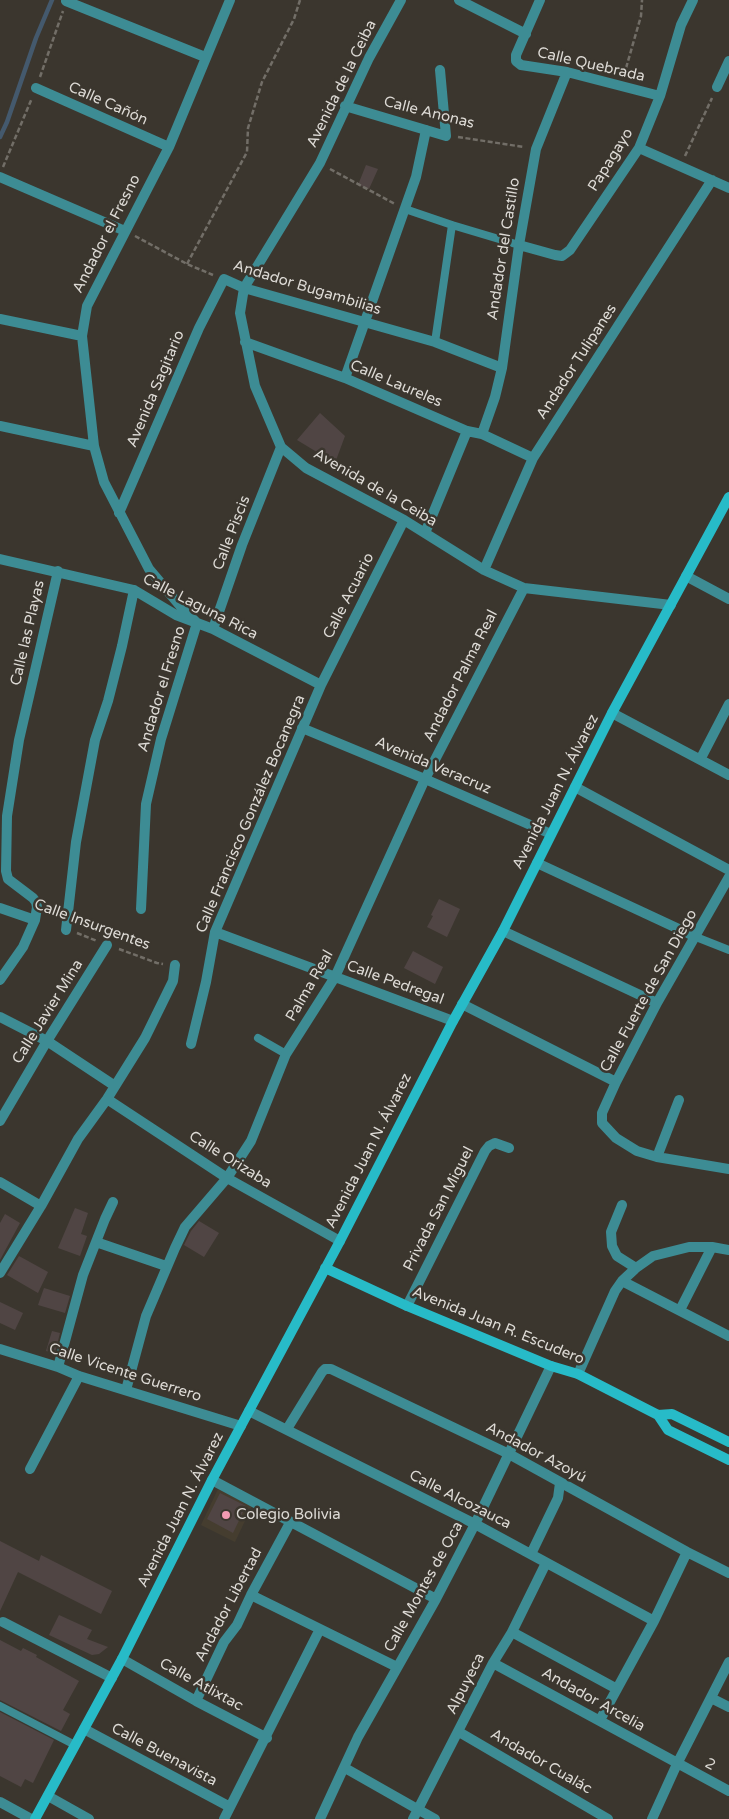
<!DOCTYPE html>
<html>
<head>
<meta charset="utf-8">
<style>
	body { margin:0 }
	canvas { display:block; background:#3b362e }
</style>
</head>
<body>
<canvas width="729" height="1819"></canvas>
<script>
const ctx = document.querySelector('canvas').getContext('2d');
ctx.lineJoin = 'round';
function paint(path, color) {
  ctx.fillStyle = color;
  ctx.fill(path, 'evenodd');
}
function poly(rows) {
  const path = new Path2D();
  for (const r of rows) {
    path.moveTo(r[0], r[1]);
    for (let i = 2; i < r.length; i += 2) path.lineTo(r[i], r[i + 1]);
  }
  return path;
}
function trace(path, color, width, dash) {
  ctx.strokeStyle = color;
  ctx.lineWidth = width;
  ctx.lineCap = dash ? 'butt' : 'round';
  ctx.setLineDash(dash || []);
  ctx.stroke(path);
}
function write(font, color, halo, rows, align = 'center') {
  ctx.font = font + ' "Varela Round",sans-serif';
  ctx.lineWidth = 5;
  ctx.setLineDash([]);
  ctx.textBaseline = 'middle';
  ctx.strokeStyle = halo;
  ctx.fillStyle = color;
  for (const [text, x, y, turn = 0] of rows) {
    ctx.save();
    ctx.translate(x, y);
    ctx.rotate((+turn || 0) * Math.PI / 180);
    ctx.textAlign = isNaN(turn) ? turn : align;
    if (halo) ctx.strokeText(text, 0, 0);
    ctx.fillText(text, 0, 0);
    ctx.restore();
  }
}
paint(poly([
	[218,1489,252,1506,235,1542,201,1525]
]), '#453d2f');
trace(poly([
	[0,137,7,122,36,38,52,0]
]), '#44596d', 4.5);
paint(poly([
	[366,165,378,169,369,189,358,185],
	[320,413,345,436,335,463,297,440],
	[439,899,460,909,447,937,427,927,433,916,431,915],
	[413,951,443,967,435,984,404,968],
	[75,1208,88,1213,81,1234,87,1236,80,1256,58,1248],
	[5,1214,20,1223,0,1260,0,1223],
	[199,1221,219,1233,204,1257,184,1245,191,1231],
	[19,1256,48,1272,38,1293,7,1275],
	[44,1288,70,1296,65,1313,38,1305],
	[0,1302,23,1313,15,1330,0,1323],
	[52,1331,60,1333,55,1353,46,1351],
	[220,1493,246,1506,233,1533,207,1519],
	[0,1541,39,1561,41,1555,112,1591,101,1614,18,1572,0,1611],
	[59,1615,92,1630,87,1639,108,1647,99,1654,92,1655,49,1635],
	[0,1640,21,1651,23,1648,37,1655,36,1657,79,1681,63,1710,70,1714,61,1731,0,1700],
	[0,1712,54,1740,33,1783,25,1779,21,1787,0,1776]
]), '#504544');
trace(poly([
	[624,75,641,16,642,0],
	[40,77,63,11],
	[458,137,524,147],
	[685,156,712,98],
	[3,167,32,98],
	[330,169,395,204],
	[135,236,187,264,213,275],
	[187,264,247,152,248,128,262,82,294,19,300,0],
	[77,933,97,941],
	[119,949,157,963,163,964]
]), '#726e67', 2.5, [5, 2.5]);
trace(poly([
	[405,209,452,225,519,245],
	[435,342,452,225],
	[696,937,729,950],
	[258,1038,286,1054],
	[0,1706,75,1745]
]), '#3d8c94', 8);
trace(poly([
	[401,0,369,58,320,163,244,288,240,313,255,386,281,447,306,468,404,520,484,570,524,588,671,605],
	[459,0,526,34],
	[540,0,516,55,516,61,521,65,567,72,660,96],
	[66,1,205,57],
	[717,87,729,61],
	[36,88,169,147],
	[345,106,446,136,440,70],
	[639,148,729,188],
	[0,177,125,231],
	[519,245,555,255,562,256,570,250,639,148,660,96,681,25,693,0],
	[0,319,82,336],
	[245,342,345,378,467,431,482,434,533,458],
	[345,378,416,177,426,130],
	[0,426,94,446],
	[482,434,495,397,502,368,519,245,536,149,567,72],
	[119,513,199,328,224,279,244,288,435,342,502,368],
	[425,533,467,431],
	[0,559,134,590,176,615,213,629,321,685],
	[484,570,533,458,712,180],
	[686,576,729,599],
	[213,629,242,545,281,447],
	[612,713,729,775],
	[302,728,425,779,551,834],
	[701,758,729,704],
	[575,787,729,870],
	[537,863,696,937],
	[729,877,657,1003,616,1082,602,1113,602,1123,616,1138,637,1151,657,1157,729,1169],
	[0,908,35,920],
	[141,909,146,804,161,739,197,623,182,608,149,569,104,482,94,446,82,336,87,306,169,147,230,0],
	[66,930,76,842,95,740,108,701,122,646,134,590],
	[503,931,657,1003],
	[215,932,453,1021],
	[0,980,23,947,35,920,37,907,36,902,33,898,8,879,6,871,7,816,19,740,58,571],
	[462,1004,616,1082],
	[0,1017,47,1041,115,1086],
	[191,1044,206,982,215,932,321,685,404,520],
	[107,1099,227,1178,340,1241],
	[0,1121,47,1041,107,945],
	[657,1157,679,1100],
	[0,1182,41,1206],
	[622,1205,611,1232,612,1246,617,1256,636,1268],
	[96,1242,166,1266],
	[0,1273,41,1206,78,1139,107,1099,145,1038,173,981,175,965],
	[622,1281,729,1336],
	[407,1306,485,1151,489,1146,495,1143,509,1148],
	[680,1310,712,1247],
	[0,1349,58,1367,79,1376,241,1426],
	[58,1367,83,1275,105,1219,113,1202],
	[578,1374,615,1291,622,1281,636,1268,653,1256,689,1247,712,1247,729,1250],
	[126,1390,146,1316,175,1248,185,1227,227,1178,251,1141,286,1054,335,977,425,779,524,588],
	[249,1411,475,1524,654,1621],
	[287,1429,322,1372,325,1369,331,1369,509,1454,687,1552,729,1573],
	[30,1469,79,1376],
	[212,1480,436,1599],
	[531,1554,558,1498,560,1483],
	[251,1595,397,1667],
	[3,1622,112,1678],
	[512,1632,617,1689],
	[122,1659,196,1701,267,1738],
	[493,1663,729,1791],
	[711,1698,729,1707],
	[196,1701,224,1642,237,1625,251,1595,290,1523],
	[600,1720,654,1621,687,1552],
	[84,1729,230,1807],
	[459,1732,608,1819],
	[345,1768,435,1819],
	[48,1796,89,1819],
	[0,1802,31,1819],
	[224,1819,320,1629],
	[320,1819,358,1737,436,1599,475,1524,551,1366],
	[413,1819,493,1663,512,1632,546,1563],
	[652,1819,677,1764,729,1662]
]), '#3d8c94', 10);
trace(poly([
	[325,1268,407,1306,551,1366,578,1374,658,1415,668,1430,729,1460],
	[658,1415,672,1414,729,1442],
	[35,1819,122,1659,212,1480,340,1241,453,1021,503,931,612,713,729,497]
]), '#27bbc8', 10);
for (const [x, y, r, color] of [
	[226,1515,5,"#f19ab1"]
]) {
  const dot = new Path2D();
  dot.arc(x, y, r, 0, 2 * Math.PI);
  ctx.fillStyle = color;
  ctx.fill(dot);
  trace(dot, '#3b362e', 2);
}
write('15px', '#dddad5', '#3b362e', [
	["Calle Quebrada",591,65,13],
	["Avenida de la Ceiba",342,84,-64],
	["Calle Cañón",108,104,24],
	["Calle Anonas",429,113,14],
	["Papagayo",611,160,-58],
	["Andador el Fresno",107,234,-63],
	["Andador del Castillo",504,249,-81],
	["Andador Bugambilias",307,288,17],
	["Andador Tulipanes",577,362,-57],
	["Calle Laureles",396,384,23],
	["Avenida Sagitario",156,389,-67],
	["Avenida de la Ceiba",375,488,30],
	["Calle Piscis",232,533,-69],
	["Calle Acuario",349,596,-63],
	["Calle Laguna Rica",200,607,27],
	["Calle las Playas",28,633,-77],
	["Andador Palma Real",461,676,-63],
	["Andador el Fresno",162,689,-73],
	["Avenida Veracruz",433,766,23],
	["Avenida Juan N. Álvarez",556,792,-63],
	["Calle Francisco González Bocanegra",251,814,-67],
	["Calle Insurgentes",92,925,20],
	["Calle Pedregal",395,983,20],
	["Palma Real",310,986,-60],
	["Calle Fuerte de San Diego",649,991,-61],
	["Calle Javier Mina",48,1012,-58],
	["Avenida Juan N. Álvarez",369,1151,-63],
	["Calle Orizaba",230,1160,32],
	["Privada San Miguel",439,1209,-63],
	["Avenida Juan R. Escudero",498,1326,22],
	["Calle Vicente Guerrero",125,1373,18],
	["Andador Azoyú",536,1453,28],
	["Calle Alcozauca",460,1500,27],
	["Avenida Juan N. Álvarez",181,1510,-63],
	["Calle Montes de Oca",424,1587,-61],
	["Andador Libertad",229,1605,-62],
	["Alpuyeca",466,1684,-63],
	["Calle Atlixtac",201,1685,29],
	["Andador Arcelia",593,1700,29],
	["Calle Buenavista",164,1755,28],
	["Andador Cualác",541,1762,30],
	["2",710,1765,27]
]);
write('15px', '#dddad5', '#3b362e', [
	["Colegio Bolivia",236,1515]
], 'left');
</script>
</body>
</html>
